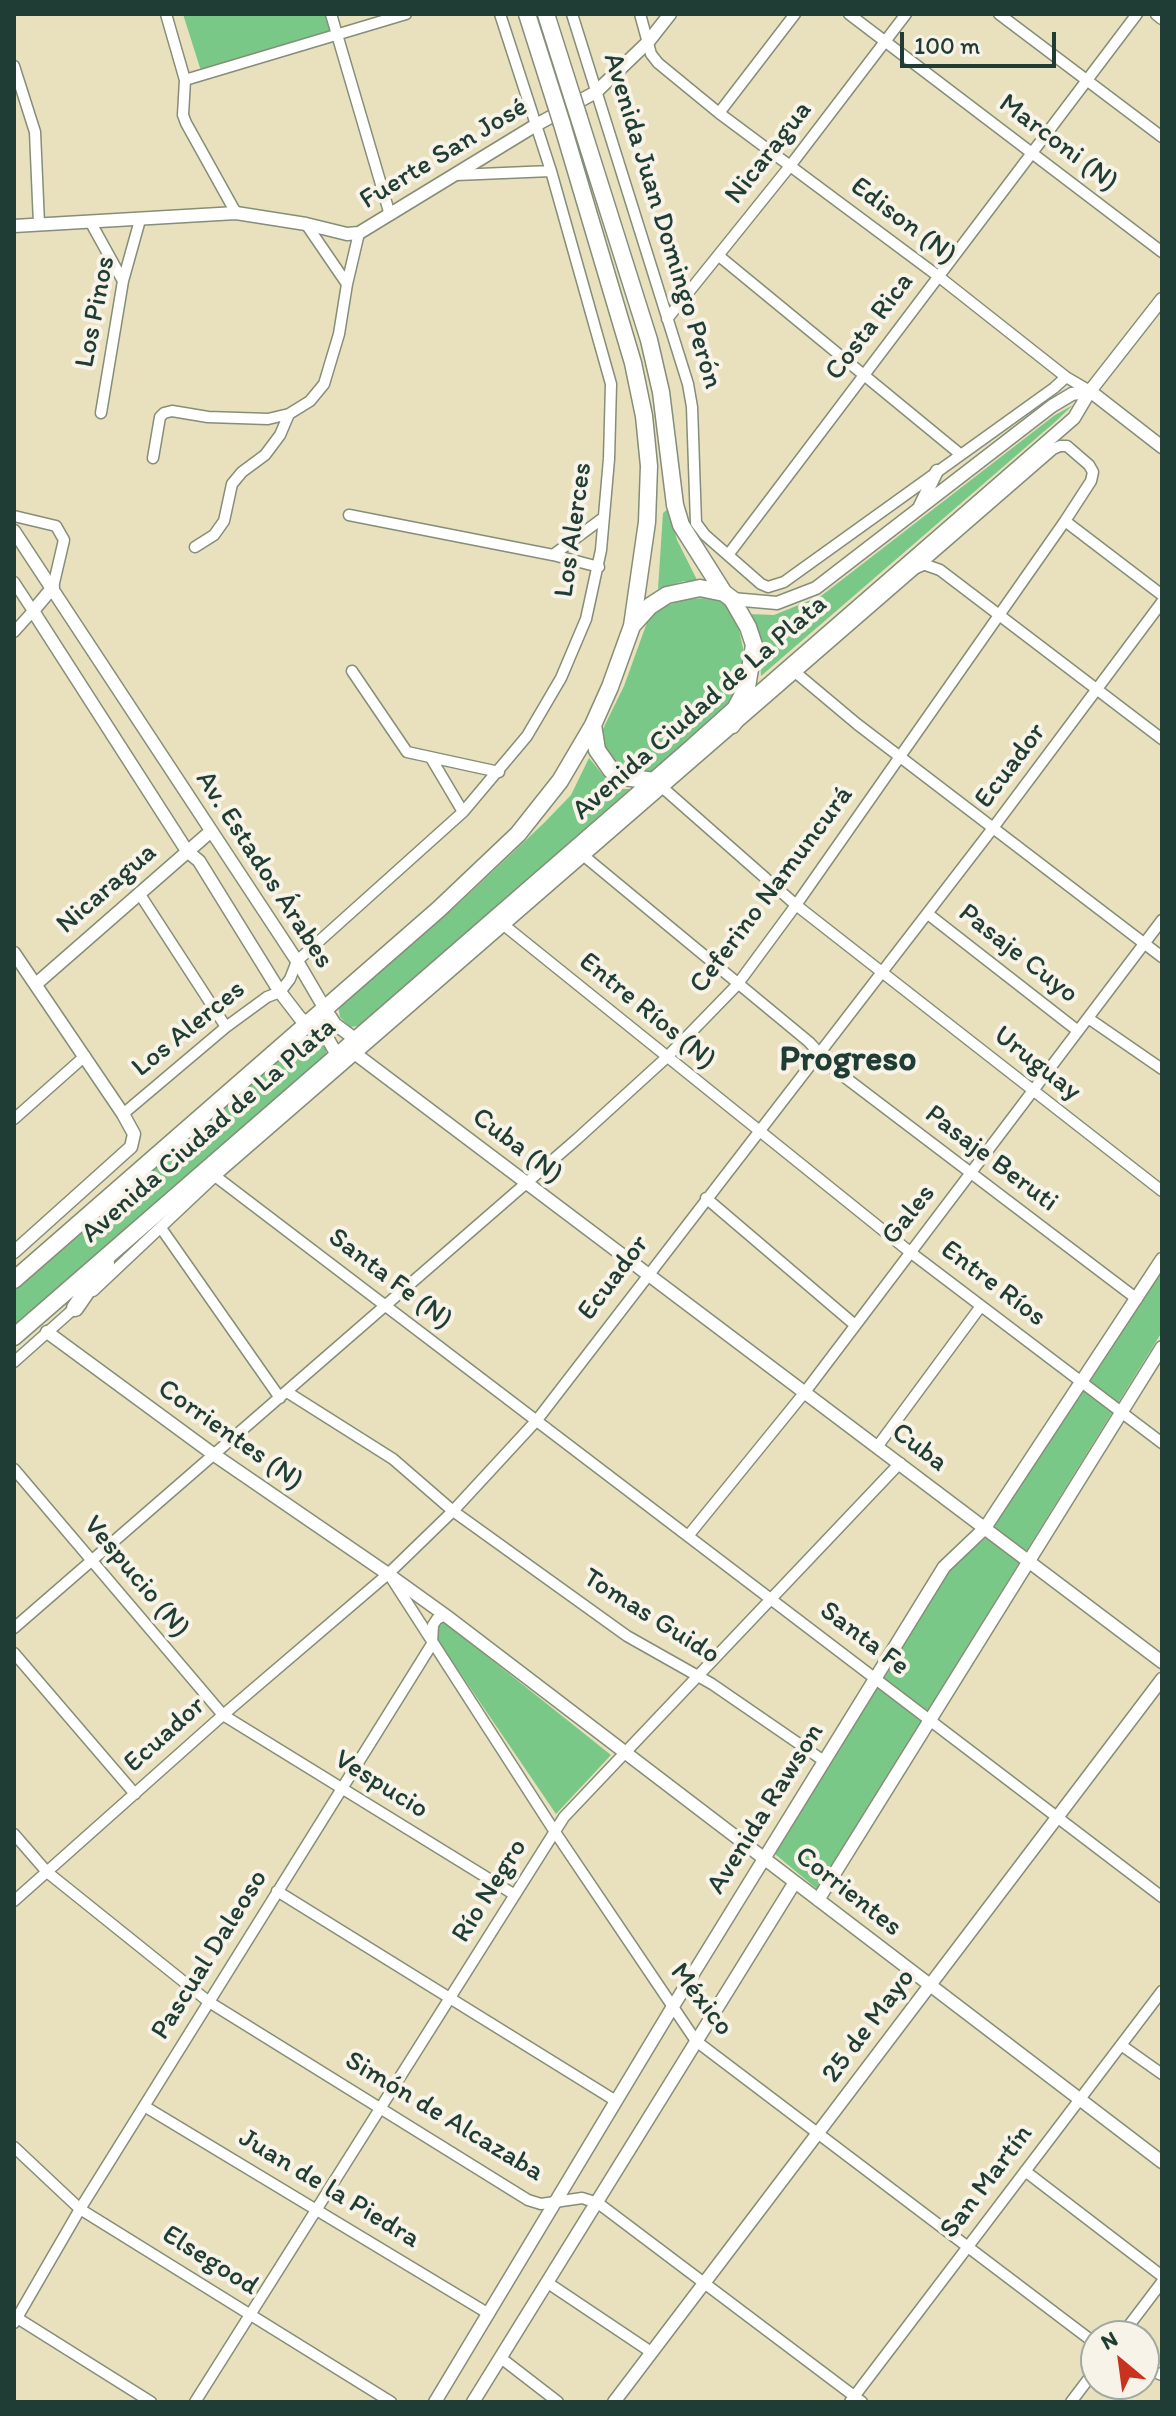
<!DOCTYPE html>
<html>
<head>
<meta charset="utf-8">
<style>
	body { margin:0 }
	#map { position:relative; width:1176px; height:2416px; overflow:hidden; background:#e9e0bd; font-family:Itim,sans-serif }
	canvas { display:block }
	.frame { position:absolute; inset:0; border:16px solid #1f3d34; pointer-events:none }
	.north { position:absolute; left:1080px; top:2320px; width:80px; height:80px; box-sizing:border-box; background:#f7f3e8; border:2px solid #a1aaa0; border-radius:50%; rotate:331deg; font-size:22px; font-weight:700; line-height:32px; text-align:center; color:#1f3d34 }
	.north::after { content:''; display:block; margin:auto; width:28px; height:36px; background:#c8321e; clip-path:polygon(50% 0,100% 100%,50% 72%,0 100%) }
	.scale { position:absolute; left:900px; top:32px; width:156px; height:36px; box-sizing:border-box; border:4px solid #1f3d34; border-top:0; padding-left:10px; font-size:24px; line-height:28px; white-space:nowrap; color:#1f3d34; -webkit-text-stroke:6px #f7f3e8; paint-order:stroke }
</style>
</head>
<body>
<div id="map">
<canvas width="1176" height="2416"></canvas>
<div class="frame"></div>
<div class="north">N</div>
<div class="scale">100 m</div>
</div>
<script>
const ctx = document.querySelector('canvas').getContext('2d');
ctx.lineJoin = 'round';
function paint(path, color) {
  ctx.fillStyle = color;
  ctx.fill(path, 'evenodd');
}
function poly(rows) {
  const path = new Path2D();
  for (const r of rows) {
    path.moveTo(r[0], r[1]);
    for (let i = 2; i < r.length; i += 2) path.lineTo(r[i], r[i + 1]);
  }
  return path;
}
function trace(path, color, width, dash) {
  ctx.strokeStyle = color;
  ctx.lineWidth = width;
  ctx.lineCap = dash ? 'butt' : 'round';
  ctx.setLineDash(dash || []);
  ctx.stroke(path);
}
function write(font, color, halo, rows, align = 'center') {
  ctx.font = font + ' Itim,sans-serif';
  ctx.lineWidth = 8;
  ctx.setLineDash([]);
  ctx.textBaseline = 'middle';
  ctx.strokeStyle = halo;
  ctx.fillStyle = color;
  for (const [text, x, y, turn = 0] of rows) {
    ctx.save();
    ctx.translate(x, y);
    ctx.rotate((+turn || 0) * Math.PI / 180);
    ctx.textAlign = isNaN(turn) ? turn : align;
    if (halo) ctx.strokeText(text, 0, 0);
    ctx.fillText(text, 0, 0);
    ctx.restore();
  }
}
paint(poly([
	[183,14,328,14,333,30,201,71],
	[1073,405,1055,422,761,676,759,637,749,614,774,615,821,596,1055,415],
	[669,508,677,540,698,582,684,581,658,589,663,513],
	[707,598,723,601,729,606,738,625,743,648,744,667,734,699,648,774,617,769,606,753,600,735,624,686,649,617,661,608,684,599],
	[589,758,607,780,622,789,630,789,360,1026,350,1027,340,1017,338,1006,455,907,545,822,571,795],
	[305,1034,317,1035,326,1045,326,1056,14,1330,14,1288],
	[1162,1267,1162,1332,817,1889,775,1854,951,1567,987,1537],
	[443,1621,611,1755,556,1814,435,1636,437,1626]
]), '#7ac887');
const minor = poly([
	[166,14,185,80,183,115,186,123,236,213],
	[331,14,390,215],
	[572,14,688,384,692,407,696,523,705,535,761,584,768,587,784,582,1054,388,1066,377],
	[640,14,651,54,658,63,719,113,938,276,1066,377,1090,391],
	[849,14,1162,252],
	[999,14,1162,137],
	[14,66,35,132,39,224],
	[185,80,406,14],
	[719,113,795,14],
	[456,175,551,171],
	[91,223,123,281],
	[306,224,347,284],
	[719,256,960,454],
	[667,319,790,166,906,14],
	[101,413,123,281,140,220],
	[153,458,160,417,164,413,172,411,208,417,268,419,289,414,310,401,324,384,339,334,347,284,359,233],
	[349,515,553,555,599,567],
	[14,516,56,526,64,540,53,587],
	[1065,521,1162,595],
	[195,547,214,535,224,521,232,484,242,472,265,455,280,435,289,414],
	[553,555,603,518],
	[728,555,1137,14],
	[923,564,940,570,1162,739],
	[14,582,33,611,14,632],
	[352,671,407,752,499,772],
	[795,672,857,724,1162,957],
	[431,758,463,812],
	[663,788,796,905,1162,1191],
	[584,856,809,1042,834,1069,1137,1299],
	[139,893,226,1027],
	[928,914,1078,1031],
	[505,926,910,1252,1162,1443],
	[1088,1018,1162,1069],
	[123,1114,226,1027,267,997,280,992,290,979,297,961,463,812,527,736,561,678,586,619,601,550,609,459,611,384,551,171,500,14],
	[14,1119,85,1056],
	[215,1176,1162,1897],
	[706,1198,855,1325],
	[161,1228,280,1398],
	[14,1362,78,1305],
	[287,1392,393,1459,453,1511,627,1636,712,1684,824,1761],
	[877,1447,981,1306],
	[14,1469,223,1715,515,1895],
	[688,1536,805,1392,1162,920],
	[392,1579,555,1832,696,2041,1096,2344],
	[14,1628,577,1139,666,1058,737,985,796,905,1065,521,1091,481,1093,472,1089,465,1067,446,1060,446,1053,449,215,1176,93,1291],
	[14,1653,135,1794],
	[14,1834,47,1872,209,2002,528,2200,541,2204,582,2198,598,2203,862,2402],
	[277,1891,616,2101],
	[14,1901,223,1715,388,1574,453,1511,537,1420,993,828,1162,602],
	[1121,2045,1162,2074],
	[144,2106,489,2314],
	[14,2147,80,2209,391,2402],
	[1025,2171,1162,2276],
	[548,2283,651,2352],
	[14,2316,151,2402],
	[14,2323,80,2209,432,1644,433,1625,437,1619,445,1615],
	[1121,2336,1162,2282],
	[501,2358,558,2402],
	[1144,2368,1162,2375],
	[195,2402,564,1817,900,1463],
	[850,2402,1162,1991],
	[1071,2402,1096,2369]
]);
const tertiary = poly([
	[1157,14,1162,18],
	[14,226,236,213,306,224,347,234,359,233,536,125,596,92,648,42,670,14],
	[1090,391,1162,447],
	[919,508,937,471],
	[14,531,297,961,325,1009,335,1024,355,1039,356,1047],
	[902,573,923,564],
	[53,587,33,611,187,851,199,861,280,992,300,1018,325,1034,337,1055,345,1055],
	[732,599,777,603,816,588,1052,406,1072,394,1090,391],
	[737,708,760,691,1074,418,1090,391,1162,299],
	[733,727,753,701],
	[14,953,123,1114,134,1134,131,1147,14,1252],
	[36,984,210,832],
	[357,1055,1162,1662],
	[47,1332,213,1454,388,1574,445,1615,1162,2162],
	[818,1900,1162,1347],
	[435,2402,672,2008,944,1567,985,1528,1162,1259],
	[473,2402,795,1882],
	[614,2402,1162,1679]
]);
const trunk = poly([
	[527,14,555,102],
	[546,14,572,96],
	[632,626,650,606,667,595,700,588,724,593],
	[593,725,597,750,611,770,623,777,655,781],
	[14,1280,439,909,518,834,560,781,593,725,610,687,632,626,647,522,649,466,644,416,633,363,562,124],
	[75,1308,106,1263],
	[14,1337,687,752,735,709,747,687,754,645,748,627,732,599,724,593,681,525,675,505,661,392,649,340,579,118]
]);
trace(minor, '#848e78', 13);
trace(tertiary, '#848e78', 15);
trace(trunk, '#848e78', 19);
trace(minor, '#fff', 10);
trace(tertiary, '#fff', 12);
trace(trunk, '#fff', 16);
const trunkBridge = poly([
	[572,96,579,118],
	[555,102,562,124]
]);
trace(trunkBridge, '#848e78', 19, []);
trace(trunkBridge, '#fff', 16);
write('28px', '#1f3d34', '#f7f3e8', [
	["Marconi (N)",1058,143,37],
	["Nicaragua",769,153,-52],
	["Fuerte San José",444,154,-31],
	["Avenida Juan Domingo Perón",662,221,73],
	["Edison (N)",903,221,37],
	["Los Pinos",96,312,-79],
	["Costa Rica",870,327,-53],
	["Los Alerces",574,530,-82],
	["Avenida Ciudad de La Plata",700,708,-41],
	["Ecuador",1011,766,-53],
	["Av. Estados Árabes",264,870,57],
	["Nicaragua",107,889,-41],
	["Ceferino Namuncurá",772,890,-53],
	["Pasaje Cuyo",1018,954,38],
	["Entre Ríos (N)",647,1011,39],
	["Los Alerces",189,1029,-39],
	["Uruguay",1037,1064,38],
	["Avenida Ciudad de La Plata",209,1131,-41],
	["Cuba (N)",517,1146,37],
	["Pasaje Beruti",991,1159,37],
	["Gales",909,1215,-52],
	["Ecuador",614,1278,-53],
	["Santa Fe (N)",390,1279,37],
	["Entre Ríos",993,1284,37],
	["Corrientes (N)",230,1435,35],
	["Cuba",919,1448,37],
	["Vespucio (N)",136,1577,50],
	["Tomas Guido",651,1617,32],
	["Santa Fe",864,1639,37],
	["Ecuador",165,1735,-42],
	["Vespucio",381,1785,32],
	["Avenida Rawson",766,1809,-58],
	["Río Negro",490,1891,-58],
	["Corrientes",848,1892,38],
	["Pascual Daleoso",210,1955,-58],
	["México",701,2000,52],
	["25 de Mayo",869,2026,-53],
	["Simón de Alcazaba",444,2117,31],
	["San Martín",987,2182,-53],
	["Juan de la Piedra",329,2189,31],
	["Elsegood",210,2261,32]
]);
write('bold 36px', '#1f3d34', '#f7f3e8', [
	["Progreso",848,1061]
]);
</script>
</body>
</html>
